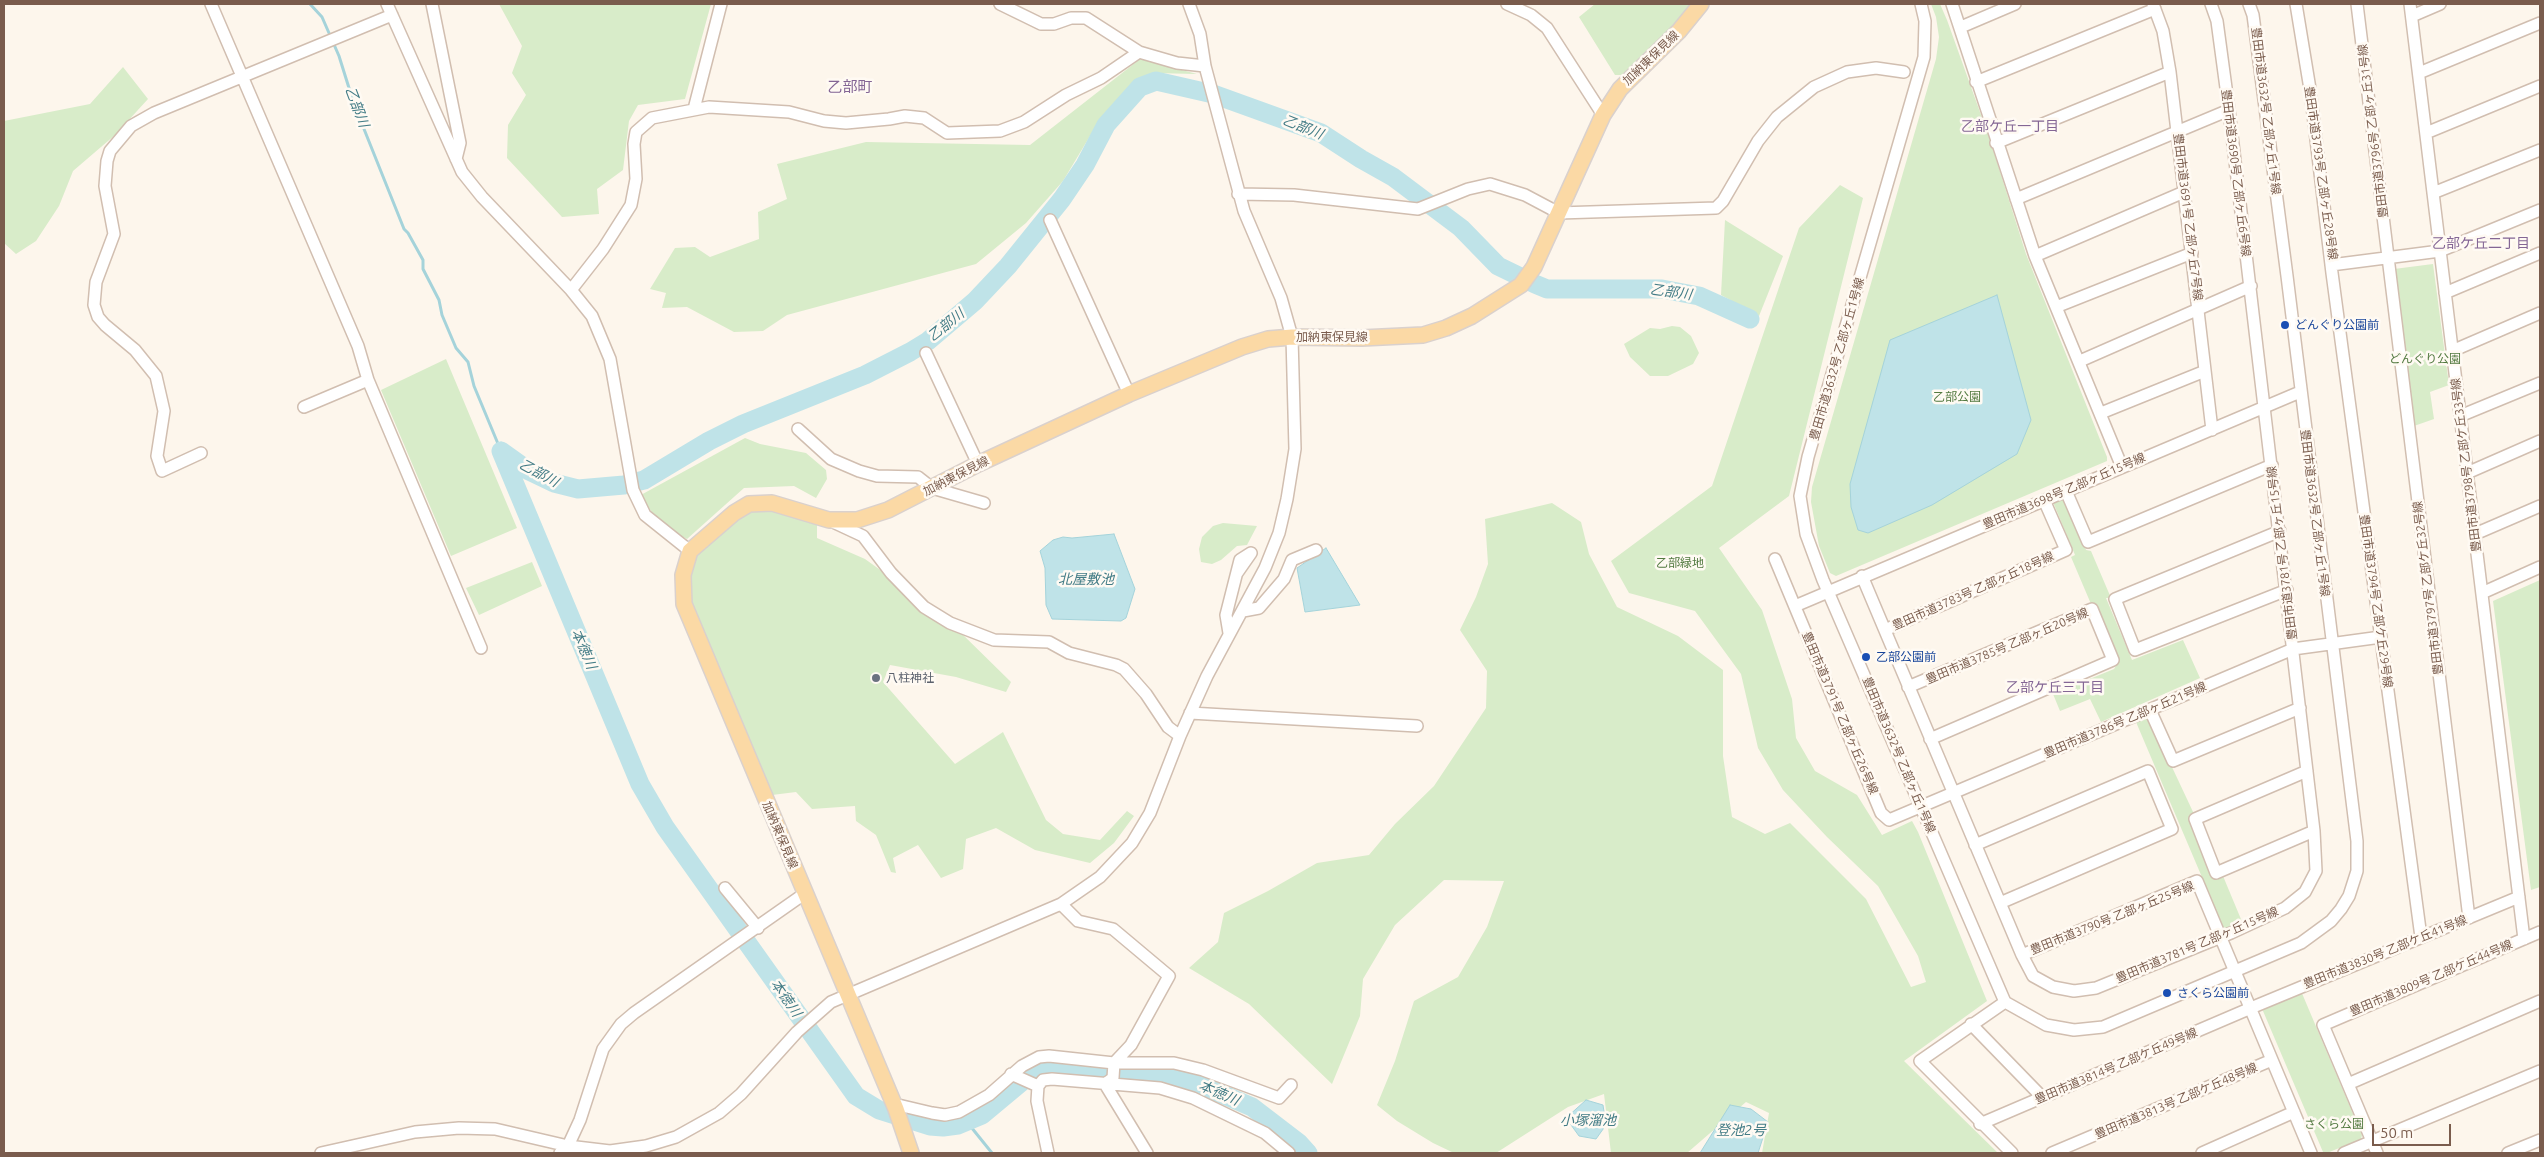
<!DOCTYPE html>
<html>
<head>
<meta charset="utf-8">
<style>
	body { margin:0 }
	#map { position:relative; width:2544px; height:1157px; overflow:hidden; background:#fdf6ec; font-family:Ubuntu,sans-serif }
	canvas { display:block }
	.frame { position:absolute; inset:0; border:5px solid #7a5c4d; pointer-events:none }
	.scale { position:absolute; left:2372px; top:1124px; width:79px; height:22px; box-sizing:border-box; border:2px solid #7a5c4d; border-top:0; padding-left:6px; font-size:15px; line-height:18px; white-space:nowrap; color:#7a5c4d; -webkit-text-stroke:4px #fffaf3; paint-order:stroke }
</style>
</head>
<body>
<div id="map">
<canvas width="2544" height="1157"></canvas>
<div class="frame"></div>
<div class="scale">50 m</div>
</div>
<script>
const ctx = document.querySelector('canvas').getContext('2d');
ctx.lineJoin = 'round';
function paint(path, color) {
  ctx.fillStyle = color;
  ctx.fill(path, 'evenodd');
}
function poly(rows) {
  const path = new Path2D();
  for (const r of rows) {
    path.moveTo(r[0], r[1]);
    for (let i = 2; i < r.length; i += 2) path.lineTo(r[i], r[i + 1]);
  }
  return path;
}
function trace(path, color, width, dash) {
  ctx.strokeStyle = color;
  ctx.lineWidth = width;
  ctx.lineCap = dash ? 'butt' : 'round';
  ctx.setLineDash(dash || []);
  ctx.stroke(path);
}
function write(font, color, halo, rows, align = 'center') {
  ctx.font = font + ' Ubuntu,"Noto Sans JP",sans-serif';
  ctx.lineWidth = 5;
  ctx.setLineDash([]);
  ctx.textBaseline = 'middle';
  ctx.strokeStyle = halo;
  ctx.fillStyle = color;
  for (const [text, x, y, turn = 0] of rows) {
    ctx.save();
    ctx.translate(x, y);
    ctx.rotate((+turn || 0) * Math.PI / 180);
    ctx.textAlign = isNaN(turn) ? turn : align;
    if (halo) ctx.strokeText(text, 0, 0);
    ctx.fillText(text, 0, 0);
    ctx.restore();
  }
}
paint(poly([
	[499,4,711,4,685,99,638,105,629,121,623,170,597,189,599,214,562,217,507,158,508,125,526,95,512,73,522,46],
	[1595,4,1693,4,1669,35,1623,75,1615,75,1579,17],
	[1931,4,1940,4,1947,20,1990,140,2026,254,2107,457,2107,461,1836,576,1830,573,1819,546,1811,502,1812,487,1936,59,1939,37,1936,17],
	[1140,59,1197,74,1152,73,1133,83,1093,131,1063,181,1026,223,976,264,787,315,763,331,734,332,687,307,662,308,666,293,650,289,675,248,695,247,710,257,759,239,758,212,787,199,777,164,866,142,1030,145],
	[123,67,148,99,115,135,73,171,59,206,36,241,16,254,4,243,4,121,90,104],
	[1840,185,1863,198,1789,496,1719,548,1762,610,1792,699,1796,738,1815,771,1857,795,1882,835,1912,821,1918,832,1987,1001,1904,1061,1998,1153,1762,1153,1769,1113,1746,1102,1687,1153,1611,1153,1604,1094,1568,1107,1496,1153,1454,1153,1433,1143,1397,1121,1377,1105,1395,1061,1414,1001,1458,977,1487,927,1504,881,1444,880,1395,925,1363,979,1360,1016,1332,1084,1249,1004,1189,968,1218,942,1224,913,1268,891,1317,863,1369,855,1395,824,1434,786,1486,708,1487,671,1460,630,1476,597,1488,564,1485,519,1552,503,1581,522,1589,554,1617,607,1678,636,1723,670,1723,756,1732,817,1765,834,1790,823,1866,899,1911,987,1926,982,1918,956,1878,886,1827,837,1783,790,1758,748,1741,674,1695,611,1629,593,1611,561,1712,486,1799,228],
	[1725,220,1783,256,1759,316,1721,295],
	[2433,264,2449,385,2430,392,2434,419,2414,426,2394,269],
	[1672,326,1680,327,1691,336,1699,353,1693,364,1668,376,1650,376,1630,357,1624,344,1650,328,1660,329],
	[446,359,517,528,451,556,381,390],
	[745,438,760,444,806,453,826,470,827,479,816,498,794,486,744,488,687,539,674,532,652,512,639,496],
	[2062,497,2066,500,2086,550,2091,551,2111,598,2106,598,2132,660,2183,640,2200,678,2101,722,2090,699,2060,711,2053,694,2114,669,2118,663,2095,604,2091,604,2071,557,2075,555,2053,502],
	[770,508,817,522,817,538,865,559,915,595,955,627,1011,682,1006,692,956,677,890,665,883,682,955,764,1003,732,1046,820,1063,834,1100,840,1127,811,1134,816,1114,843,1090,863,1035,850,996,828,966,839,963,869,941,878,918,845,893,858,896,873,891,872,876,835,856,821,855,806,812,809,796,792,772,795,689,601,689,575,697,553,716,532,753,510],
	[1223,523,1257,526,1247,545,1237,546,1221,560,1212,564,1201,562,1199,549,1202,537,1213,526],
	[532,562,542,586,479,615,466,588],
	[2540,580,2540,887,2531,890,2493,601],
	[2149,718,2194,814,2189,816,2216,878,2223,876,2243,924,2224,929,2136,722],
	[2301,991,2362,1135,2361,1139,2327,1153,2323,1152,2263,1011,2264,1008]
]), '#d8ecc9');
const water = poly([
	[1997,295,2031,420,2017,454,1932,505,1868,533,1858,530,1851,507,1850,484,1890,340,1997,295],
	[1114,534,1135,589,1126,618,1121,621,1052,619,1046,605,1045,568,1040,551,1053,540,1063,537,1072,538,1114,534],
	[1326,548,1360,605,1305,612,1297,568,1326,548],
	[1586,1100,1603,1105,1606,1125,1596,1139,1579,1136,1566,1118,1586,1100],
	[1730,1105,1751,1109,1768,1122,1758,1153,1700,1153,1730,1105]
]);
paint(water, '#bfe3e8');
trace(water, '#a5d3da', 1);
trace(poly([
	[310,4,322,17,339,56,354,104,404,229,408,233,423,260,423,269,439,300,442,315,456,348,468,362,474,386,501,451],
	[967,1122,992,1153]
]), '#a5d3da', 3);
trace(poly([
	[501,451,529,471,554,483,578,489,624,485,644,480,709,441,743,424,865,375,910,352,928,341,975,301,1008,266,1062,199,1085,165,1106,125,1140,87,1156,81,1213,94,1321,133,1361,159,1393,177,1461,228,1498,266,1535,284,1547,289,1662,289,1699,296,1750,319],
	[501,451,640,784,665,827,856,1096,879,1110,930,1126,943,1127,958,1125,982,1115,1030,1075,1045,1070,1170,1079,1194,1082,1252,1107,1299,1143,1308,1153]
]), '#bfe3e8', 19);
const minor = poly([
	[211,4,358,346,368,380,481,648],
	[387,4,462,172,482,197,571,290,592,316,610,359,633,490,645,515,690,551],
	[432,4,460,143,456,159],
	[1000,4,1041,24,1054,24,1071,18,1086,18,1139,52,1177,63,1205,66],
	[1507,4,1531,15,1547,28,1603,115],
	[1921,4,1925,21,1924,57,1808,457,1800,496,1806,534,1823,580,2005,1002,2046,1025,2074,1030,2103,1027,2301,943,2331,921,2341,909,2349,896,2357,871,2357,841,2287,276,2253,15,2249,4],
	[1952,4,2035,256,2122,467],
	[2153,4,2163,31,2170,72,2212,430],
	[2296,4,2310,89,2332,273,2421,937],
	[2357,4,2469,918],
	[2410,4,2524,939],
	[2412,16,2440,4],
	[1961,27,2015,4],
	[2419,73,2540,23],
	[1976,82,2155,9],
	[694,109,721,4],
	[2426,133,2540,86],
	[1996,143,2170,72],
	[2433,193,2540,150],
	[1238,194,1294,195,1418,209,1468,189,1490,184,1525,195,1559,213,1716,208,1723,201,1758,141,1777,117,1814,87,1847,72,1876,68,1904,72],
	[2016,199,2229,110],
	[1050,220,1129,394],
	[2035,256,2184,192],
	[2331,265,2440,251,2540,210],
	[571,290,603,249,631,205,636,179,634,144,636,132,652,118,709,107,789,112,824,121,846,123,889,119,905,116,924,118,947,133,1000,131,1024,122,1066,95,1101,78,1139,52],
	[2445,293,2540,253],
	[2056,307,2192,253],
	[2452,351,2540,313],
	[926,353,978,464],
	[2080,361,2251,286],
	[304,407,368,380],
	[2101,413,2205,371],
	[2460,416,2540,383],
	[798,429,831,459,859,471,877,476,918,477,932,488,984,503],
	[201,453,162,471,157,456,164,411,156,376,135,350,105,325,98,317,94,305,96,282,114,234,105,186,107,161,110,151,131,126,154,113,392,15],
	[2467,473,2540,441],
	[2066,491,2088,542,2272,465],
	[833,522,863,536,891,573,924,607,950,623,994,640,1049,642,1069,653,1116,665,1124,669,1146,694,1168,727,1180,736],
	[2280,531,2115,599,2135,650,2287,590],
	[2475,534,2540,506],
	[1775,559,1881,813,1889,820,2293,649,2381,637],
	[1862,576,2022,955,2033,976,2053,987,2074,991,2096,988,2231,933,2285,908,2305,892,2316,871,2314,831,2229,110,2217,21,2211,4],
	[2482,593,2540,567],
	[1795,606,2300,392],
	[1243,611,1259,608,1284,579,1292,560,1316,550],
	[1885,630,2066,550,2044,500],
	[1229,633,1226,615,1240,560,1251,553,1237,573],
	[1908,687,2092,609,2113,660,1930,739],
	[2150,710,2173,761,2300,708],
	[1190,713,1417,726],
	[2307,771,2195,819,2216,873,2314,831],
	[1975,845,2148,771,2172,829,2000,903],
	[725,888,758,928],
	[1061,904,1078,921,1113,929,1169,976,1131,1045,1114,1063,1113,1078,1105,1084],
	[2022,955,2197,881,2311,1153],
	[2005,1002,1920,1061,2012,1153],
	[1971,1024,2042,1097],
	[1011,1074,1038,1086],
	[1105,1084,1147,1153],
	[2348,1084,2540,1001],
	[894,1104,932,1113,945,1115,959,1112,989,1095,1022,1066,1039,1057,1049,1056,1114,1063,1174,1063,1203,1070,1279,1098,1291,1085],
	[1980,1124,2258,1005,2519,897],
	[321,1153,415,1132,459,1128,495,1129,568,1146,610,1151,646,1146,676,1137,719,1113,741,1094,797,1032,831,1002,1061,904,1100,877,1132,843,1150,813,1180,736,1207,676,1265,568,1279,533,1287,499,1295,449,1292,337,1281,298,1244,211,1205,66,1200,34,1189,4],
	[560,1153,568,1146,580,1120,603,1049,621,1024,634,1013,804,894],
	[1048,1153,1037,1101,1038,1086,1043,1080,1052,1079,1160,1088,1193,1098,1265,1133,1289,1153],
	[2052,1153,2272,1060],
	[2202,1153,2294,1112],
	[2344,1153,2540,1071],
	[2377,1153,2323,1025,2540,932],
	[2508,1153,2540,1140]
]);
const major = poly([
	[911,1153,896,1109,684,604,683,575,690,551,734,513,749,504,772,503,829,520,857,520,888,510,978,464,1129,394,1242,347,1268,339,1292,337,1362,338,1423,335,1446,328,1472,316,1521,285,1534,267,1603,115,1620,89,1679,31,1701,4]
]);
trace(minor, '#d1beb0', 14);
trace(major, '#dad1cd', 18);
trace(minor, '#fff', 11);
trace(major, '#fbd9a5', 15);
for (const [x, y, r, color] of [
	[2285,325,5,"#1a4fb4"],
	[1866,657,5,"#1a4fb4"],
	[876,678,5,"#6b7280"],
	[2167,993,5,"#1a4fb4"]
]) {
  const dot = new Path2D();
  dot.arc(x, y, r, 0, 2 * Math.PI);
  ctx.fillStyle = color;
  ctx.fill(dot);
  trace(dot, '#fffaf3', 2);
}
write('12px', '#7a5c4d', '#fffaf3', [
	["加納東保見線",1651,58,-44],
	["豊田市道3632号 乙部ヶ丘1号線",2266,111,83],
	["豊田市道3796号 乙部ヶ丘31号線",2373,131,-97],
	["豊田市道3690号 乙部ヶ丘6号線",2236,173,83],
	["豊田市道3793号 乙部ヶ丘28号線",2321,173,82],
	["豊田市道3691号 乙部ヶ丘7号線",2188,217,83],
	["加納東保見線",1332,337],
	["豊田市道3632号 乙部ヶ丘1号線",1837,359,-74],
	["豊田市道3798号 乙部ケ丘33号線",2466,465,-97],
	["加納東保見線",956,476,-27],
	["豊田市道3698号 乙部ヶ丘15号線",2064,491,-23],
	["豊田市道3632号 乙部ヶ丘1号線",2315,513,83],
	["豊田市道3781号 乙部ヶ丘15号線",2282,553,-97],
	["豊田市道3797号 乙部ケ丘32号線",2428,588,-97],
	["豊田市道3783号 乙部ヶ丘18号線",1973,591,-24],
	["豊田市道3794号 乙部ケ丘29号線",2376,601,82],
	["豊田市道3785号 乙部ヶ丘20号線",2007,646,-23],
	["豊田市道3791号 乙部ヶ丘26号線",1840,713,67],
	["豊田市道3786号 乙部ヶ丘21号線",2125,720,-23],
	["豊田市道3632号 乙部ヶ丘1号線",1899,755,67],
	["加納東保見線",780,835,67],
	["豊田市道3790号 乙部ヶ丘25号線",2112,918,-22],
	["豊田市道3781号 乙部ヶ丘15号線",2197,945,-23],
	["豊田市道3830号 乙部ケ丘41号線",2385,952,-22],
	["豊田市道3809号 乙部ケ丘44号線",2431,978,-23],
	["豊田市道3814号 乙部ケ丘49号線",2116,1066,-23],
	["豊田市道3813号 乙部ケ丘48号線",2176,1101,-23]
]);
write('12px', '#164399', '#fffaf3', [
	["どんぐり公園前",2295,325],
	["乙部公園前",1876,657],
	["さくら公園前",2177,993]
], 'left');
write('12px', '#537a41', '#fffaf3', [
	["どんぐり公園",2425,359],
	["乙部公園",1957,397],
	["乙部緑地",1680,563],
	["さくら公園",2334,1124]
]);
write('12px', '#5b616d', '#fffaf3', [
	["八柱神社",886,678]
], 'left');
write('italic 14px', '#437c86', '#fffaf3', [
	["乙部川",357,107,69],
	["乙部川",1303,127,22],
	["乙部川",1671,292,8],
	["乙部川",946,325,-39],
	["乙部川",539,473,28],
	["北屋敷池",1086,579],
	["本徳川",584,649,67],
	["本徳川",786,998,55],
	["本徳川",1219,1093,23],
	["小塚溜池",1588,1120],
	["登池2号",1741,1130]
]);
write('14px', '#846695', '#fffaf3', [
	["乙部ケ丘一丁目",2010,126],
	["乙部ケ丘二丁目",2481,243],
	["乙部ケ丘三丁目",2055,687]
]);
write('15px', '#846695', '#fffaf3', [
	["乙部町",850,87]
]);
</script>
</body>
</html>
